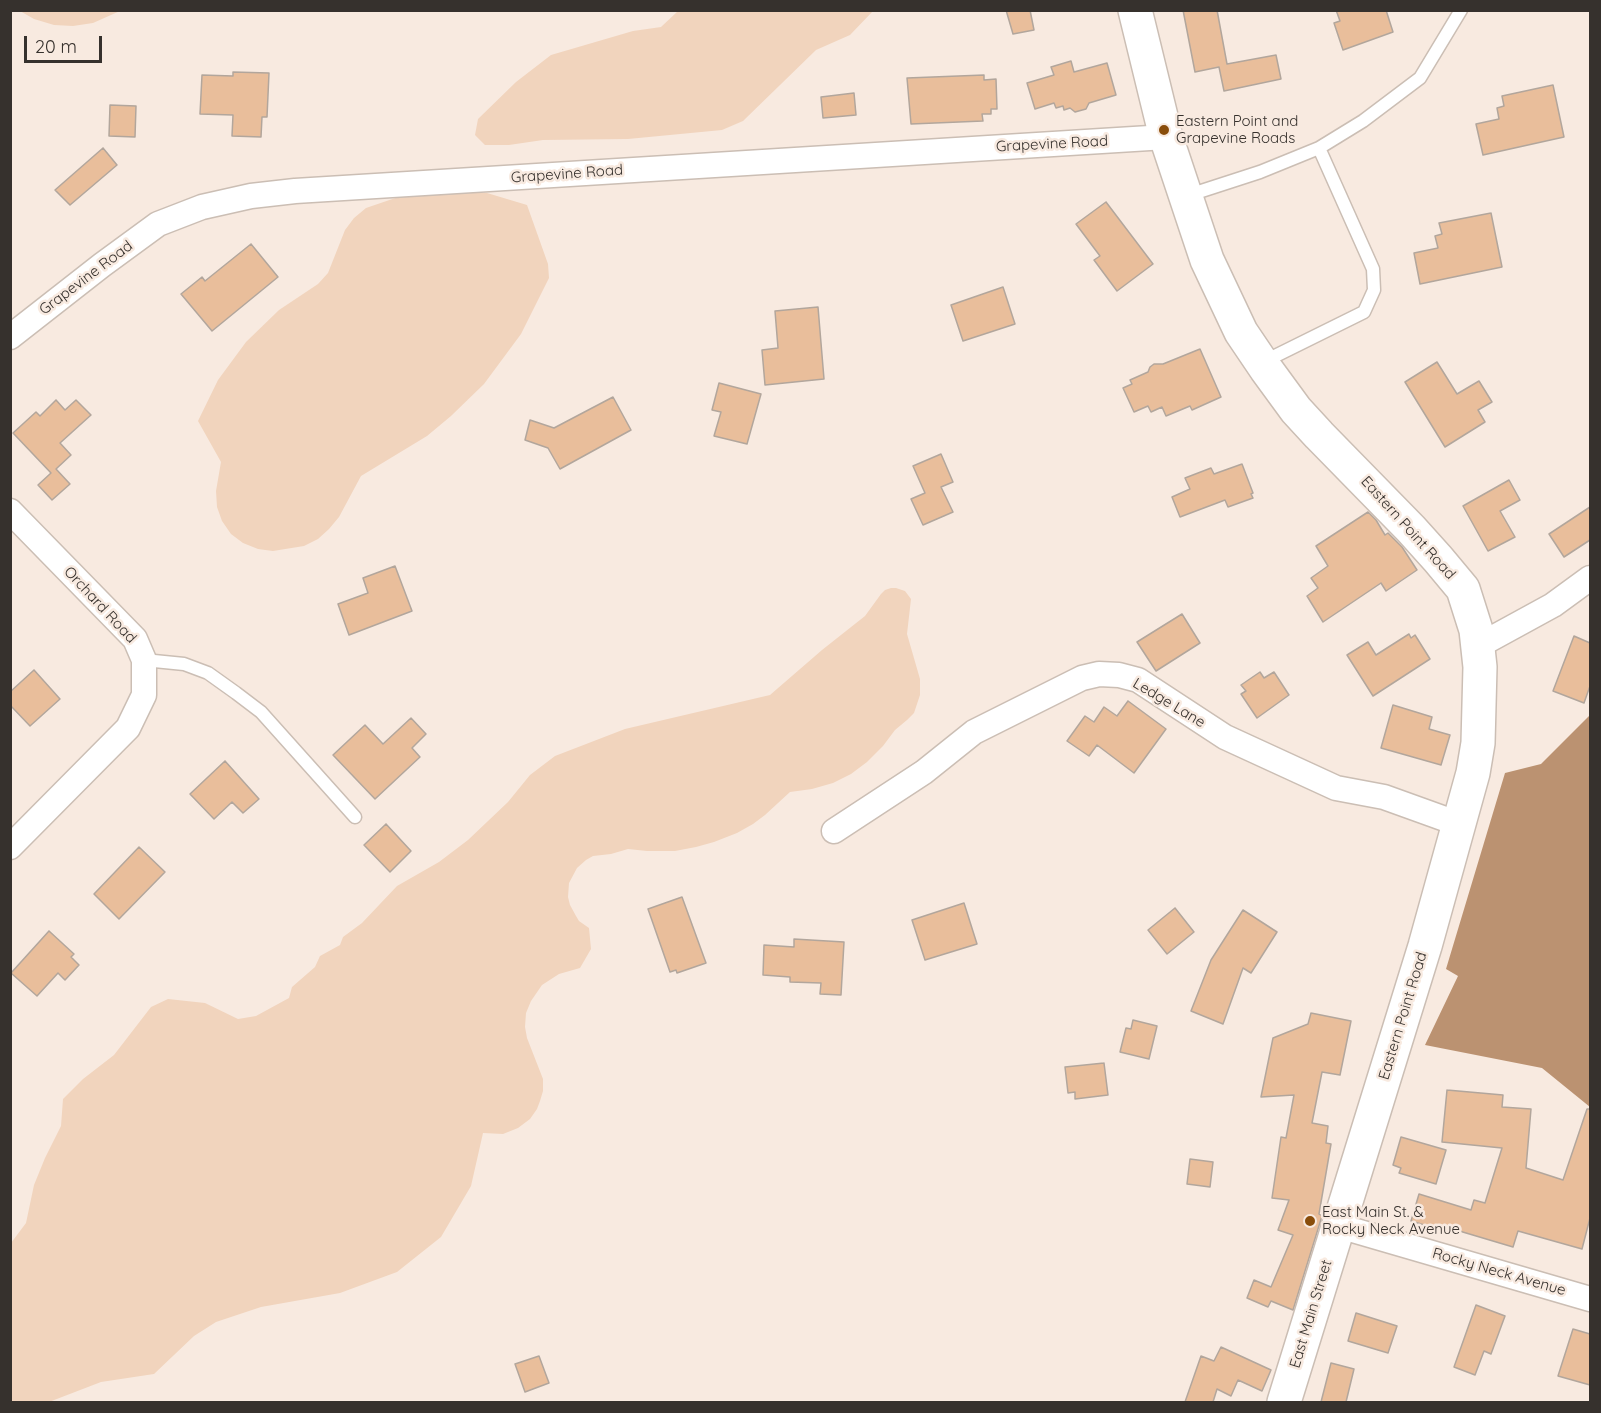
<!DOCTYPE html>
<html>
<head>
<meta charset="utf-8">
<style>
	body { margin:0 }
	#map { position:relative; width:1601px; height:1413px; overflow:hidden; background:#f8eae0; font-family:Quicksand,sans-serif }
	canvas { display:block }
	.frame { position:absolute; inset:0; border:12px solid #36312d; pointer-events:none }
	.scale { position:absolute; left:24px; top:36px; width:78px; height:27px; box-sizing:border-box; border:3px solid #36312d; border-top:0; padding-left:8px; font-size:18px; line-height:21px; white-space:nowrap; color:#36312d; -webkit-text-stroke:4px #f8eae0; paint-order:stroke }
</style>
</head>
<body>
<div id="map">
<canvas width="1601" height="1413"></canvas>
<div class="frame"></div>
<div class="scale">20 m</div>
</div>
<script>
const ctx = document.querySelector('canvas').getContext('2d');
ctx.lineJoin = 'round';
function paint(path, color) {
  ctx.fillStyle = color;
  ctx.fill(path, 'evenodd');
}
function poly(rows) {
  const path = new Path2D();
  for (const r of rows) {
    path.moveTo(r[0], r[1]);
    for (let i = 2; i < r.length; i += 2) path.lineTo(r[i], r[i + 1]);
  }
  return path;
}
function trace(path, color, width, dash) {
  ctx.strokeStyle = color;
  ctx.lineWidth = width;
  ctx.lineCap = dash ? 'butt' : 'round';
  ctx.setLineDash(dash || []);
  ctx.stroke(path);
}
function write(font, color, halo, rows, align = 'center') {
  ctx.font = font + ' Quicksand,sans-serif';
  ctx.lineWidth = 5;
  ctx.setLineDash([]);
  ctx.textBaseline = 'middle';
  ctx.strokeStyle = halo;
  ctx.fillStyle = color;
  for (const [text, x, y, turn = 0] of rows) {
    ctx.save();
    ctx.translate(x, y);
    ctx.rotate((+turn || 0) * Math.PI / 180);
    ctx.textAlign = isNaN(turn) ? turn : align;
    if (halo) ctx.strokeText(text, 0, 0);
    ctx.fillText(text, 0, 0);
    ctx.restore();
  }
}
paint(poly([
	[20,11,120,11,93,23,73,26,54,25,34,19],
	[678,11,873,11,850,35,816,50,743,121,722,130,628,139,543,140,509,145,485,145,475,135,478,119,516,82,551,55,633,31,661,27],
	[441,190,487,193,527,205,548,264,549,278,521,334,484,384,451,416,427,436,361,476,339,517,329,529,318,539,304,546,273,551,258,549,243,543,231,534,222,521,217,507,216,491,221,462,198,421,218,380,246,342,279,310,318,284,328,273,345,230,354,218,366,208,410,193],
	[891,588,896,588,905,591,911,599,907,634,920,679,920,695,914,713,907,720,895,730,883,746,867,762,851,774,833,783,812,789,790,792,765,815,753,824,737,833,714,842,696,847,675,851,647,851,628,849,611,854,593,856,586,860,577,868,569,883,568,897,570,905,576,916,579,921,589,928,591,949,580,968,559,974,542,985,531,1001,526,1013,525,1027,527,1038,543,1079,543,1091,540,1101,537,1109,530,1119,518,1128,503,1134,483,1133,471,1186,441,1237,397,1272,340,1293,261,1307,216,1322,194,1336,154,1374,101,1382,49,1402,11,1402,11,1243,26,1223,34,1185,45,1158,61,1126,63,1099,83,1079,114,1055,151,1007,168,999,205,1003,238,1019,256,1016,289,998,292,987,315,967,320,956,340,945,343,937,362,923,397,886,439,862,468,840,508,802,530,775,555,756,625,729,770,695,822,650,865,616,881,594,885,590]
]), '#f1d4bd');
paint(poly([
	[1590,715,1590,1107,1542,1068,1425,1045,1458,976,1446,969,1505,773,1541,764]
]), '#bb9271');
const building = poly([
	[1006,10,1030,10,1034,30,1013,34,1006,10],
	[1183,10,1217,10,1227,64,1276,55,1281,79,1224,91,1219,67,1195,72,1183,10],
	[1336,10,1386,10,1393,32,1343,50,1334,23,1340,21,1336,10],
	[1071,61,1074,72,1107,63,1116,95,1089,103,1086,109,1075,112,1070,108,1064,110,1063,106,1056,108,1054,103,1035,109,1027,83,1054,75,1051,67,1071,61],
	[233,72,269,73,267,117,262,117,261,137,232,136,233,115,200,114,202,75,233,76,233,72],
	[984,75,984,80,996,79,997,109,991,109,991,114,982,114,983,121,911,124,907,78,984,75],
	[1553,85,1564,137,1483,155,1476,124,1499,119,1497,108,1504,106,1502,96,1553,85],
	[854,93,856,115,823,118,821,97,854,93],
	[110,105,136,106,135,137,109,136,110,105],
	[103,148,117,165,70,205,55,190,103,148],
	[1106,202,1153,264,1117,291,1094,260,1100,256,1076,224,1106,202],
	[1491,213,1502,267,1420,284,1414,253,1438,248,1435,236,1442,234,1439,223,1491,213],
	[251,244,278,277,212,331,181,294,202,277,205,281,251,244],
	[1003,287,1015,324,963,341,951,305,1003,287],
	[818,307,824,379,765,385,762,350,778,348,775,311,818,307],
	[1200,349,1221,397,1192,410,1190,406,1166,416,1162,407,1151,412,1148,406,1134,412,1123,388,1132,384,1130,380,1148,372,1150,367,1154,364,1163,364,1200,349],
	[1437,362,1457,394,1479,381,1492,402,1478,410,1485,422,1445,447,1405,382,1437,362],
	[719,383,761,394,747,444,714,436,721,412,712,410,719,383],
	[613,397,631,430,560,469,548,448,525,440,530,420,554,428,613,397],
	[56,400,65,410,76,400,91,415,60,443,71,455,56,469,70,484,52,500,38,485,51,473,13,433,36,412,40,416,56,400],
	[941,454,953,482,941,487,953,512,923,525,911,499,925,493,913,466,941,454],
	[1242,464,1253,493,1251,494,1253,498,1228,507,1225,500,1180,517,1172,497,1190,489,1185,478,1211,468,1214,474,1242,464],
	[1509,480,1520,500,1500,511,1515,537,1488,551,1463,506,1509,480],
	[1590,507,1590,540,1564,557,1549,534,1590,507],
	[1368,512,1376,520,1385,535,1388,533,1402,547,1417,570,1386,591,1381,583,1323,622,1307,596,1318,588,1311,578,1328,566,1316,546,1368,512],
	[395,566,412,611,349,635,338,604,368,593,363,578,395,566],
	[1182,614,1200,643,1156,671,1137,642,1182,614],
	[1409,634,1411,638,1415,635,1430,659,1373,696,1347,655,1368,642,1376,655,1409,634],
	[1574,636,1590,643,1590,686,1584,703,1553,691,1574,636],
	[34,670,60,699,30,726,10,705,10,692,34,670],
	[1260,672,1264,678,1274,672,1289,695,1257,718,1241,694,1246,691,1241,685,1260,672],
	[1128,701,1166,729,1134,773,1097,745,1089,756,1067,741,1085,716,1094,722,1104,707,1117,716,1128,701],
	[1393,705,1432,717,1429,729,1450,735,1441,765,1381,748,1393,705],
	[411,718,426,734,412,748,420,757,375,799,333,755,365,725,383,744,411,718],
	[225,761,259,799,243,813,232,802,214,819,190,794,225,761],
	[386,824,411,851,390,872,364,845,386,824],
	[139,847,165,872,119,919,94,894,139,847],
	[682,897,706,963,677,973,676,970,670,972,648,909,682,897],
	[964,903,977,944,925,960,912,920,964,903],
	[1175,908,1194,932,1167,954,1148,930,1175,908],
	[1243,910,1277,932,1251,973,1243,968,1223,1024,1191,1011,1211,960,1243,910],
	[49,931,74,954,71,957,79,965,65,980,58,973,37,996,11,973,49,931],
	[794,939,844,942,841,995,820,994,821,983,790,982,790,977,763,975,764,945,794,947,794,939],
	[1311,1013,1351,1021,1340,1075,1322,1072,1312,1123,1328,1126,1326,1143,1331,1144,1319,1214,1322,1216,1293,1310,1271,1301,1268,1307,1247,1298,1254,1280,1271,1287,1293,1235,1278,1230,1289,1200,1272,1198,1281,1137,1286,1138,1294,1095,1261,1097,1273,1038,1308,1024,1311,1013],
	[1133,1020,1157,1026,1149,1059,1120,1052,1126,1028,1131,1029,1133,1020],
	[1104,1063,1108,1095,1075,1099,1075,1092,1068,1093,1065,1067,1104,1063],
	[1447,1090,1503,1095,1502,1107,1531,1109,1526,1168,1563,1180,1587,1109,1590,1109,1590,1218,1582,1249,1518,1231,1513,1247,1456,1230,1454,1234,1411,1221,1419,1194,1471,1210,1474,1200,1485,1203,1502,1148,1442,1142,1447,1090],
	[1401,1137,1446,1150,1436,1184,1399,1173,1401,1168,1393,1165,1401,1137],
	[1190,1159,1213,1162,1210,1187,1187,1184,1190,1159],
	[1476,1305,1505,1316,1491,1354,1484,1351,1475,1375,1454,1367,1476,1305],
	[1356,1313,1397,1326,1388,1353,1348,1341,1356,1313],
	[1573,1329,1590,1334,1590,1385,1558,1376,1573,1329],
	[1221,1347,1271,1370,1262,1391,1238,1380,1231,1396,1217,1389,1213,1402,1185,1402,1201,1356,1214,1361,1221,1347],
	[539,1356,549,1383,525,1392,515,1364,539,1356],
	[1331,1363,1354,1369,1346,1402,1321,1402,1331,1363]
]);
paint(building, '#e9be9b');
trace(building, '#b2a69c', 1.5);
const lane = poly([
	[1186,196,1260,172,1319,148,1363,121,1420,78,1461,10],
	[1263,362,1364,312,1374,290,1373,269,1319,148],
	[144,660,184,664,208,673,236,693,261,712,355,817]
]);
const street = poly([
	[10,337,102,265,158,224,202,207,251,196,295,191,1166,137],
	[10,511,135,639,144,660,144,695,128,728,10,847],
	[1478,646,1553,605,1590,578],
	[834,831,924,772,974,732,1082,678,1099,674,1119,675,1138,680,1225,737,1336,788,1384,797,1459,824],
	[1339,1226,1590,1299]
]);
const secondary = poly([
	[1135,10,1166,137,1207,260,1241,332,1266,369,1296,410,1319,435,1411,529,1438,559,1463,589,1476,630,1480,667,1478,743,1473,773,1425,946,1284,1402]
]);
trace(lane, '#cbbeb4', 15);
trace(street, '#cbbeb4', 27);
trace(secondary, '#cbbeb4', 36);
trace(lane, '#fff', 12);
trace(street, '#fff', 24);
trace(secondary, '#fff', 33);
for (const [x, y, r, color] of [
	[1164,130,6,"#894d0a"],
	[1310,1221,6,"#894d0a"]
]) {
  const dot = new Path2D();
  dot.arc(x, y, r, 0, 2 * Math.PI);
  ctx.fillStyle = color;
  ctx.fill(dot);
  trace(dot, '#f8eae0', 2);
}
write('15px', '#36312d', '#f8eae0', [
	["Eastern Point and",1176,121],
	["Grapevine Roads",1176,138],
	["East Main St. &",1322,1212],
	["Rocky Neck Avenue",1322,1229]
], 'left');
write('15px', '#36312d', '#f8eae0', [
	["Grapevine Road",1052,144,-3],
	["Grapevine Road",567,174,-4],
	["Grapevine Road",86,278,-37],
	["Eastern Point Road",1408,528,48],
	["Orchard Road",100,605,47],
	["Ledge Lane",1169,703,31],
	["Eastern Point Road",1403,1016,-73],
	["Rocky Neck Avenue",1499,1272,16],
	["East Main Street",1311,1314,-73]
]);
</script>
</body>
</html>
